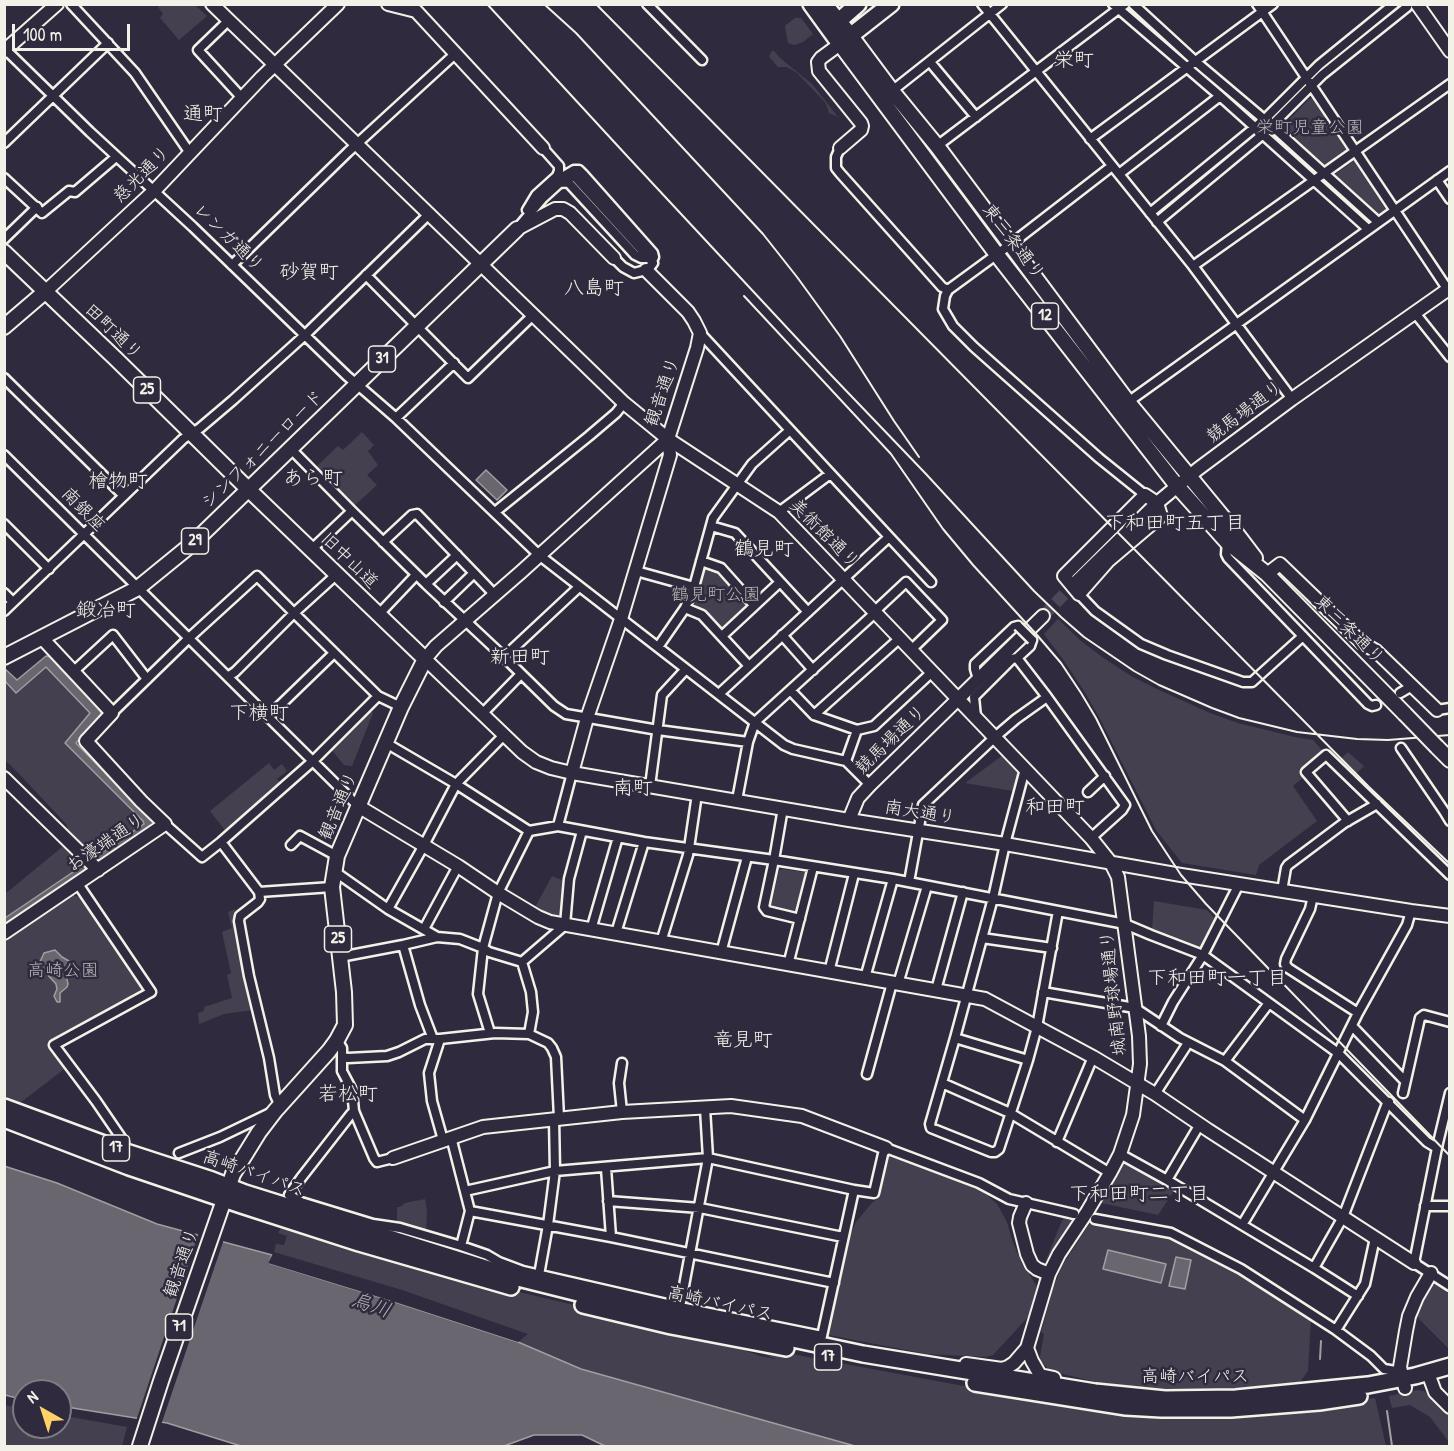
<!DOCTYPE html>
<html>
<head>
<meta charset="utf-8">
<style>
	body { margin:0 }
	#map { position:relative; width:1454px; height:1451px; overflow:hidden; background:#2f2a3d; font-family:"Patrick Hand",sans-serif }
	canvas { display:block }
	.frame { position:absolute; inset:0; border:6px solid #f4f1e8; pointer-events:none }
	.north { position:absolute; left:12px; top:1379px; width:60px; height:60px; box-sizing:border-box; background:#2f2a3d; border:2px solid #7e7a81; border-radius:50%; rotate:321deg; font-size:16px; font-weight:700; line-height:24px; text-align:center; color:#f4f1e8 }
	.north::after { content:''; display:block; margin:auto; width:21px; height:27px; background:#ffd166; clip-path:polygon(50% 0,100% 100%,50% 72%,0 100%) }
	.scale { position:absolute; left:12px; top:24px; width:118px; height:27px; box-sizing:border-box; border:3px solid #f4f1e8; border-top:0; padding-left:8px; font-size:18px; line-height:21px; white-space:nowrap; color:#f4f1e8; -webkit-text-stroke:4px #2f2a3d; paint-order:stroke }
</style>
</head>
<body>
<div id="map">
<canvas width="1454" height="1451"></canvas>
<div class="frame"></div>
<div class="north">N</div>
<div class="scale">100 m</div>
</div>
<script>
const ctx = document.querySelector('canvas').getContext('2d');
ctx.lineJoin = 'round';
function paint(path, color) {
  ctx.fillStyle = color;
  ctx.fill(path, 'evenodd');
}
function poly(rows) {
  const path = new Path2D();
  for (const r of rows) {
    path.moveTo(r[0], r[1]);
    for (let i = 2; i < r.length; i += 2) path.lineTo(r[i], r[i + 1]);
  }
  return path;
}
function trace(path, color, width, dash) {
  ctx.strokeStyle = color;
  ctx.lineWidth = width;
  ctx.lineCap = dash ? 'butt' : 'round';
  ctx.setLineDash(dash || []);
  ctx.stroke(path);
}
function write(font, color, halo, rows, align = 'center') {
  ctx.font = font + ' "Patrick Hand","Klee One",sans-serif';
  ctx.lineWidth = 5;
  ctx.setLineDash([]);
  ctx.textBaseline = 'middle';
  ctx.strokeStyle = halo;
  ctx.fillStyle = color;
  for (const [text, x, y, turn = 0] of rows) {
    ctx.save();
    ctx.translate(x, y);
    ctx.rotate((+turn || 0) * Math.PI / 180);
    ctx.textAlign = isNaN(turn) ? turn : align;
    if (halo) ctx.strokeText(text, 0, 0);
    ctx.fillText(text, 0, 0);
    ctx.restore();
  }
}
paint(poly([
	[159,5,195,5,207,16,179,40,160,18,163,14,158,7],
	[1129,6,1187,57,1182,62,1161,38,1124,10],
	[795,18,801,18,813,34,803,42,795,45,790,44,788,43,785,27,786,25],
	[772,51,774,51,780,58,812,84,838,117,829,113,826,104,822,99,797,73,787,67,778,67,771,59,769,56],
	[1313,98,1316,100,1350,152,1323,169,1283,131,1284,125,1309,99],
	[1273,131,1317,170,1312,175,1268,137],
	[1244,139,1248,143,1172,206,1168,201],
	[1355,160,1392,212,1380,218,1333,176],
	[1324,178,1370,218,1366,223,1321,183,1320,181],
	[362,432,374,445,368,451,378,465,367,475,377,485,354,506,349,505,315,468,338,446,343,450],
	[706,567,721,571,749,602,749,606,725,629,720,628,705,611,696,608,692,603,703,569],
	[1058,619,1081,641,1105,659,1131,676,1157,689,1210,713,1238,723,1295,737,1313,740,1323,751,1299,769,1305,776,1293,786,1317,821,1259,865,1256,875,1182,863,1156,830,1099,717,1084,691,1064,661,1044,634],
	[46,667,90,713,65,743,143,821,144,824,96,856,68,833,67,825,24,779,5,760,4,681,16,693],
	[369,709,373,713,352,766,344,765,330,748],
	[1348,752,1364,766,1352,778,1337,762],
	[1003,755,1019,771,1013,791,965,783],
	[269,763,274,770,282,764,287,771,277,779,282,784,227,833,210,811],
	[67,843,87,863,5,918,5,894],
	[782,869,810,873,799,916,770,908,779,871],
	[552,876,567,882,564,920,552,919,534,909],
	[70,894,86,899,144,986,143,993,51,1044,67,1067,20,1103,5,1096,4,938],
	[1154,901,1207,910,1218,922,1204,948,1200,951,1152,931],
	[235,909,254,1010,224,1014,199,1024,198,1013,204,1011,204,1007,232,998,227,975,231,973,222,932,232,928,228,912],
	[889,1155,900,1159,901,1157,954,1178,954,1180,979,1190,987,1195,997,1204,1007,1222,1013,1243,1025,1270,1029,1273,1037,1287,1037,1289,1051,1293,1062,1266,1090,1223,1165,1236,1193,1249,1240,1274,1311,1318,1308,1371,1300,1382,1245,1389,1183,1392,1117,1387,1050,1371,1041,1361,1040,1357,1044,1334,1041,1332,1051,1297,1036,1293,1030,1315,993,1355,985,1357,927,1354,828,1335,826,1330,848,1240,856,1222,871,1204,878,1198,876,1196,886,1156],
	[1128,1161,1175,1189,1158,1215,1101,1203,1124,1162],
	[425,1199,427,1211,426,1232,397,1224,397,1207,400,1207,405,1203],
	[1064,1216,1073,1219,1045,1262],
	[281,1228,410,1268,460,1278,713,1338,728,1347,732,1346,760,1356,776,1359,738,1344,969,1387,1057,1402,1221,1415,1375,1398,1386,1446,855,1446,581,1369,518,1342,528,1334,402,1290,274,1252,276,1244,284,1245,287,1236,278,1233],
	[1436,1281,1449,1290,1448,1348,1414,1314,1431,1282],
	[1417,1390,1424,1391,1449,1414,1449,1442,1430,1417,1410,1405,1392,1408,1389,1396],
	[4,1405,24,1409,24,1427,60,1427,60,1415,127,1427,122,1446,5,1446]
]), '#454050');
const water = poly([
	[486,470,507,490,497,500,476,480,486,470],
	[46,656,51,657,101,711,101,715,76,743,154,823,154,827,5,928,5,918,144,824,143,821,65,743,90,713,46,667,16,693,5,681,4,668,17,680,46,656],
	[55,950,62,957,69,961,70,966,66,975,68,984,67,987,60,993,60,1002,57,1002,54,996,57,989,56,984,47,974,42,972,39,964,44,953,55,950],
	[4,1166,57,1183,157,1224,272,1255,269,1263,392,1301,518,1342,581,1369,855,1446,605,1446,582,1435,534,1435,504,1446,241,1446,167,1423,60,1406,60,1391,24,1391,24,1400,5,1395,4,1166],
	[1108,1250,1166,1264,1161,1283,1103,1269,1108,1250],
	[1176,1257,1191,1260,1185,1289,1169,1286,1176,1257]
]);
paint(water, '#6a6670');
trace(water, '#a19ea0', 1.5);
paint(poly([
	[199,1232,224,1239,161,1425,136,1421],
	[274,1252,275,1255,273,1261,393,1298,521,1340,518,1342,392,1301,268,1263]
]), '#2f2a3d');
trace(poly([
	[1320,1359,1321,1341],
	[1387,1411,1392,1446]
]), '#a19ea0', 2);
trace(poly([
	[1043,616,1076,582]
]), '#4d4857', 12, [12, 6]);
const street = poly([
	[71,4,135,73,190,153],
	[647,4,702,60],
	[982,4,1193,266,1292,399],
	[1113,4,1220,96,1368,229],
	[1133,4,1195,61,1272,126,1378,222],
	[1257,4,1450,293],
	[229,20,198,50,242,98],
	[4,48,90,132,193,227,347,376,366,392,396,418,539,555,784,745,793,749,846,761,870,785],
	[930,62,976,117],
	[892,91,1002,4],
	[1090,139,1273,4],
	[4,143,108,43],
	[937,146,1125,4],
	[840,148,836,157,836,168,840,173,942,287,948,290],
	[1112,166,1015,241,948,290,945,296,943,309,953,326,974,347,1099,458,1145,495],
	[1119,174,1220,96],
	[564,176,574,170,579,170,583,174,653,253,654,257,652,261],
	[4,178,42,213,69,191,75,192,116,157],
	[1437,180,1450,199],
	[560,183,568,182,635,255,641,258,649,258,653,263,650,267,646,270,634,273,623,267,614,258],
	[527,210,536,195,557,176,559,171,559,166,543,148],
	[1150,213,1264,120,1319,65,1394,4],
	[1157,222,1262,135,1322,75,1407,7,1408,4],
	[521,224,543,198,565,178,570,176,575,177,649,258],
	[4,239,37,207],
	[232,265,348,152,455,54],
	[1193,266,1450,84],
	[366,275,468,378,533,315],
	[1415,313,1450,357],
	[700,333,931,582],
	[4,378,124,496],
	[1128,402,1450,171],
	[396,418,454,363],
	[290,448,352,511,426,584,504,657,554,706,566,714,658,730,748,742],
	[4,455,358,806],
	[495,512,589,436,616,413,624,403],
	[779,512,830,474],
	[4,524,49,569],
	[711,526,735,533,808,612],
	[383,542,412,515,417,514,474,573,444,602],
	[1227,542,1226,554,1228,558,1368,704,1372,706,1376,705],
	[311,550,352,511],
	[701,561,721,568,754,605],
	[636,571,694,587],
	[474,573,495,595],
	[426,584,457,555],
	[4,593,13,602],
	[1079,594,1095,611,1141,644,1167,655,1243,682,1252,682,1303,636],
	[685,608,702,615,749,666],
	[4,611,183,439,200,428,233,400,305,335,429,214],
	[875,611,906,582,942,620,911,650],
	[379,614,416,575],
	[782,635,813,670],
	[722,636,780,582],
	[658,647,685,608,694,587,713,518,752,464,790,430],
	[504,657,579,587],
	[1017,658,1047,697,1125,805,1122,810,1091,838],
	[73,672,113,635,147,679],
	[229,676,235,672,294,613,337,574],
	[978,679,975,669,975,664,1014,627,1018,626],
	[791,691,814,715,857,730,874,726,932,672],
	[1400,693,1412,686],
	[719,694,889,537],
	[1437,710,1450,708],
	[112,713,189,638,257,576,294,613,378,696,401,707],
	[482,714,521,674],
	[814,715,900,638],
	[269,716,334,653],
	[976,717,974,697,1012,659,1017,658,1030,646,1032,640],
	[386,743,456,784,529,831,558,826,644,842,774,860,893,879,1125,924,1151,935,1203,955,1338,1053,1427,1142,1437,1148],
	[1401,748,1444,811,1450,821],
	[846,761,857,730],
	[1025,769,1005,844,993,898,955,1038,930,1124,931,1128,991,1152,995,1152,999,1149,1028,1060,1037,1027,1058,911],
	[650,786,662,695,686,669],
	[1088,792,1105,776],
	[737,800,748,742,755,722,876,612],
	[783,808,774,860,764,907,767,911,800,919],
	[1348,821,1306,772,1326,755,1450,875],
	[165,824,202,857,221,842,314,760,378,696],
	[558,826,572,773],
	[221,842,259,892,260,899,258,902,240,916,239,921,249,976,269,1058,275,1095,280,1106],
	[291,845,300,836,337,856],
	[334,871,388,909,437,937,460,939,483,948,489,952,522,962],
	[909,882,923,805,995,737,1016,719,1047,697],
	[78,884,151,992,54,1045,96,1101,124,1142,123,1151],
	[1282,891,1286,868,1288,865,1344,823,1377,804],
	[259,892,332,887],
	[1313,896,1310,909,1286,959,1285,964,1288,968,1358,1013],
	[388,909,424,845,456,784,504,735],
	[424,929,458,866],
	[591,930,618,837],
	[616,933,644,842],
	[982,938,1052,948],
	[661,942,688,855,697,794],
	[403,945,420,1005,433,1039],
	[721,953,747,857],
	[340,957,403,945,437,937],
	[788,965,813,867],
	[829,972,854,874],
	[865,978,893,879],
	[898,984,927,886],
	[936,990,963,892],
	[1043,992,1135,1008,1180,1038,1225,1061,1305,1120],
	[1161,1026,1173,1002,1203,955,1239,884],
	[1352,1026,1405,1081],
	[490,1033,478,994,483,948,498,893,529,831],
	[955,1038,1028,1060],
	[440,1039,429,1073,432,1101,443,1140],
	[337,1040,342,1048,342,1071,352,1090,354,1111,374,1158,377,1162,393,1158],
	[342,1057,348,1058,387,1056,399,1052,425,1039,440,1039,495,1033,529,1034],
	[1225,1061,1269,1003],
	[867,1074,892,983],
	[942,1083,1010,1113,1110,1173],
	[1403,1093,1420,1018,1424,1015,1450,1022],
	[1450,1093,1438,1143,1414,1263,1450,1286],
	[1155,1094,1188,1043],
	[354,1111,351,1114,301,1178,289,1195,301,1202,373,1224,400,1228,461,1246,487,1255,499,1262,523,1271,680,1307,822,1336,854,1190],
	[622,1112,619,1083,622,1063],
	[559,1118,556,1057,552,1048,548,1043,529,1034,533,1012,531,992,522,962,565,925,569,879,582,831],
	[451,1137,470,1211,461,1246],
	[1057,1142,1093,1057],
	[179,1153,220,1137,272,1112],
	[1120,1154,1167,1180,1314,1268,1358,1296],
	[606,1168,611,1237],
	[1167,1180,1200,1124],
	[465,1191,555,1171,708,1158,854,1190,874,1193,883,1154,886,1148,979,1183,1009,1199,1074,1214],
	[608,1201,700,1208,843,1237],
	[1425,1206,1450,1206],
	[470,1211,611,1237,834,1283],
	[1095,1219,1171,1233,1241,1269,1336,1330,1371,1356,1384,1369,1401,1372],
	[1242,1225,1305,1120,1358,1013,1407,925,1411,911],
	[1314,1268,1343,1217,1386,1106,1389,1102],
	[539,1275,548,1225,555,1171,554,1119],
	[680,1307,708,1158,705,1108],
	[1336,1330,1365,1284,1375,1238]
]);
const secondary = poly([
	[212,4,624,403,668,439,779,512,1091,838,1111,863,1118,877,1139,1036,1140,1064,1133,1115,1120,1154,1110,1173,1087,1212,1059,1254,1049,1274,1027,1348,1014,1363,1008,1367,1002,1369,966,1364],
	[388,4,416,11,543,148],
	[1417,4,1450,51],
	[4,51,57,4],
	[840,148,861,130,862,126,861,123,819,71,818,62,821,58,840,44],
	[517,229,555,209,563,209,570,213,614,258],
	[646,270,688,312,694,321,700,333,697,348,668,439,521,572,436,646,425,659,522,752,536,762,551,768,572,773,849,820,1005,844,1181,875,1411,911,1450,916],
	[46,291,155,190,262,77,338,4],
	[1145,495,1157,503,1161,516,1108,561,1079,594,1064,576,1145,495],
	[1267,574,1280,564,1362,643,1376,651,1437,710],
	[1076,582,1157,503,1198,469,1292,399,1450,288],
	[572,773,587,718,621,619,670,455,668,439],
	[4,778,98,870],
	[358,806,458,866,498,893,538,917,550,922,985,999,1093,1057,1155,1094,1208,1130,1414,1263],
	[849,820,858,798,870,785,1043,616],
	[4,933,165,824,141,801,86,741,112,713,42,638],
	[393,1158,483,1127,622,1112,731,1106,802,1116,886,1148],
	[1026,1203,1020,1217,1019,1223,1027,1254,1032,1265,1037,1269,1049,1274],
	[1027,1348,1032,1361,1040,1375,1054,1378],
	[1428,1373,1435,1392,1450,1407],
	[1405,1388,1400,1367,1406,1331,1409,1316,1417,1297,1431,1273]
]);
const primary = poly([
	[851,36,892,91,937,146,1128,402,1236,533,1255,558],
	[840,44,1001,260,1177,486,1227,542,1267,574,1405,714],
	[4,252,116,359,248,489,425,659,401,707,337,856,332,887,344,992,345,1025,337,1040,329,1051,275,1111,259,1132,233,1174,161,1381,140,1446],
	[4,327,46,291],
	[4,657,138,588,192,544,517,229],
	[1437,747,1450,760]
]);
const highway = poly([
	[811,4,840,44,891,4],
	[824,4,851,36],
	[833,26,858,4],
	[4,1107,123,1151,212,1180,245,1193,514,1277,586,1295,863,1354,1095,1392,1165,1399,1236,1398,1368,1385,1415,1376,1450,1366],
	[4,1119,129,1167,241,1205,359,1243,511,1287],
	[583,1305,671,1326,786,1348],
	[975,1383,1126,1407,1161,1409,1231,1409,1319,1402,1359,1396]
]);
trace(street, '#f4f1e8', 13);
trace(secondary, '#f4f1e8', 16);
trace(primary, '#f4f1e8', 18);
trace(highway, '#f4f1e8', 20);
trace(street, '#2f2a3d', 8);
trace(secondary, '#2f2a3d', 12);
trace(primary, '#2f2a3d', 14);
trace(highway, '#2f2a3d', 15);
trace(poly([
	[487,4,628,157,832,376,926,474,1034,591,1061,617,1084,637,1134,671,1159,685,1212,708,1239,718,1297,732,1357,739,1388,740,1450,735],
	[544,4,576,33,763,234,797,277,840,336,894,421,919,457],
	[596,4,1369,787,1450,864],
	[744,296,891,454,943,529,973,565,1037,635,1061,663,1081,693,1096,718,1152,831,1181,875,1206,904,1450,1156]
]), '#f4f1e8', 2);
const streetBridge = poly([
	[1018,626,1032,640]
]);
const primaryBridge = poly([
	[1405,714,1437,747]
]);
trace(streetBridge, '#f4f1e8', 13, []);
trace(primaryBridge, '#f4f1e8', 18, []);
trace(streetBridge, '#2f2a3d', 8);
trace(primaryBridge, '#2f2a3d', 14);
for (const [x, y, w] of [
	[1045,316,27],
	[382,359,27],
	[147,390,27],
	[195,541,27],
	[338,939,27],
	[116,1148,27],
	[179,1327,27],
	[828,1357,27]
]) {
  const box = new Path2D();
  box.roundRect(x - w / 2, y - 13, w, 26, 4.5);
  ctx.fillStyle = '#2f2a3d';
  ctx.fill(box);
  trace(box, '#f4f1e8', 1.5);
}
write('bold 16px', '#f4f1e8', null, [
	["12",1045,316],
	["31",382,359],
	["25",147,390],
	["29",195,541],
	["25",338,939],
	["17",116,1148],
	["71",179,1327],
	["17",828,1357]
]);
write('18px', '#b7b3b3', '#2f2a3d', [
	["栄町児童公園",1310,128],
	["鶴見町公園",716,595],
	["高崎公園",63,971]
]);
write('18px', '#f4f1e8', '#2f2a3d', [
	["慈光通り",142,175,-45],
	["レンガ通り",228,238,44],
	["東三条通り",1013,242,53],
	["田町通り",113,332,44],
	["観音通り",663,392,-71],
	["競馬場通り",1245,412,-37],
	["シンフォニーロード",263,450,-44],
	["南銀座",83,510,46],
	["美術館通り",824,534,45],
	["旧中山道",349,561,44],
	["東三条通り",1349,630,45],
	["競馬場通り",891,740,-44],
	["観音通り",339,806,-67],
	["南大通り",920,813,9],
	["お濠端通り",106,843,-34],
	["城南野球場通り",1114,993,-96],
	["高崎バイパス",254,1174,19],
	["観音通り",182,1263,-71],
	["高崎バイパス",720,1304,12],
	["高崎バイパス",1195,1377]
]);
write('20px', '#f4f1e8', '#2f2a3d', [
	["栄町",1074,61],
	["通町",203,115],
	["砂賀町",309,273],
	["八島町",594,289],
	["あら町",313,479],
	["檜物町",118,482],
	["下和田町五丁目",1175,524],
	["鶴見町",764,550],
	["鍛冶町",106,611],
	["新田町",520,658],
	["下横町",259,714],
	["南町",633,789],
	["和田町",1055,808],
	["下和田町一丁目",1217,979],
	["竜見町",743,1041],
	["若松町",348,1095],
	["下和田町二丁目",1139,1195]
]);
write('italic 20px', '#b6b2b2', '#2f2a3d', [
	["烏川",371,1306,19]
]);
</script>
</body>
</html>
